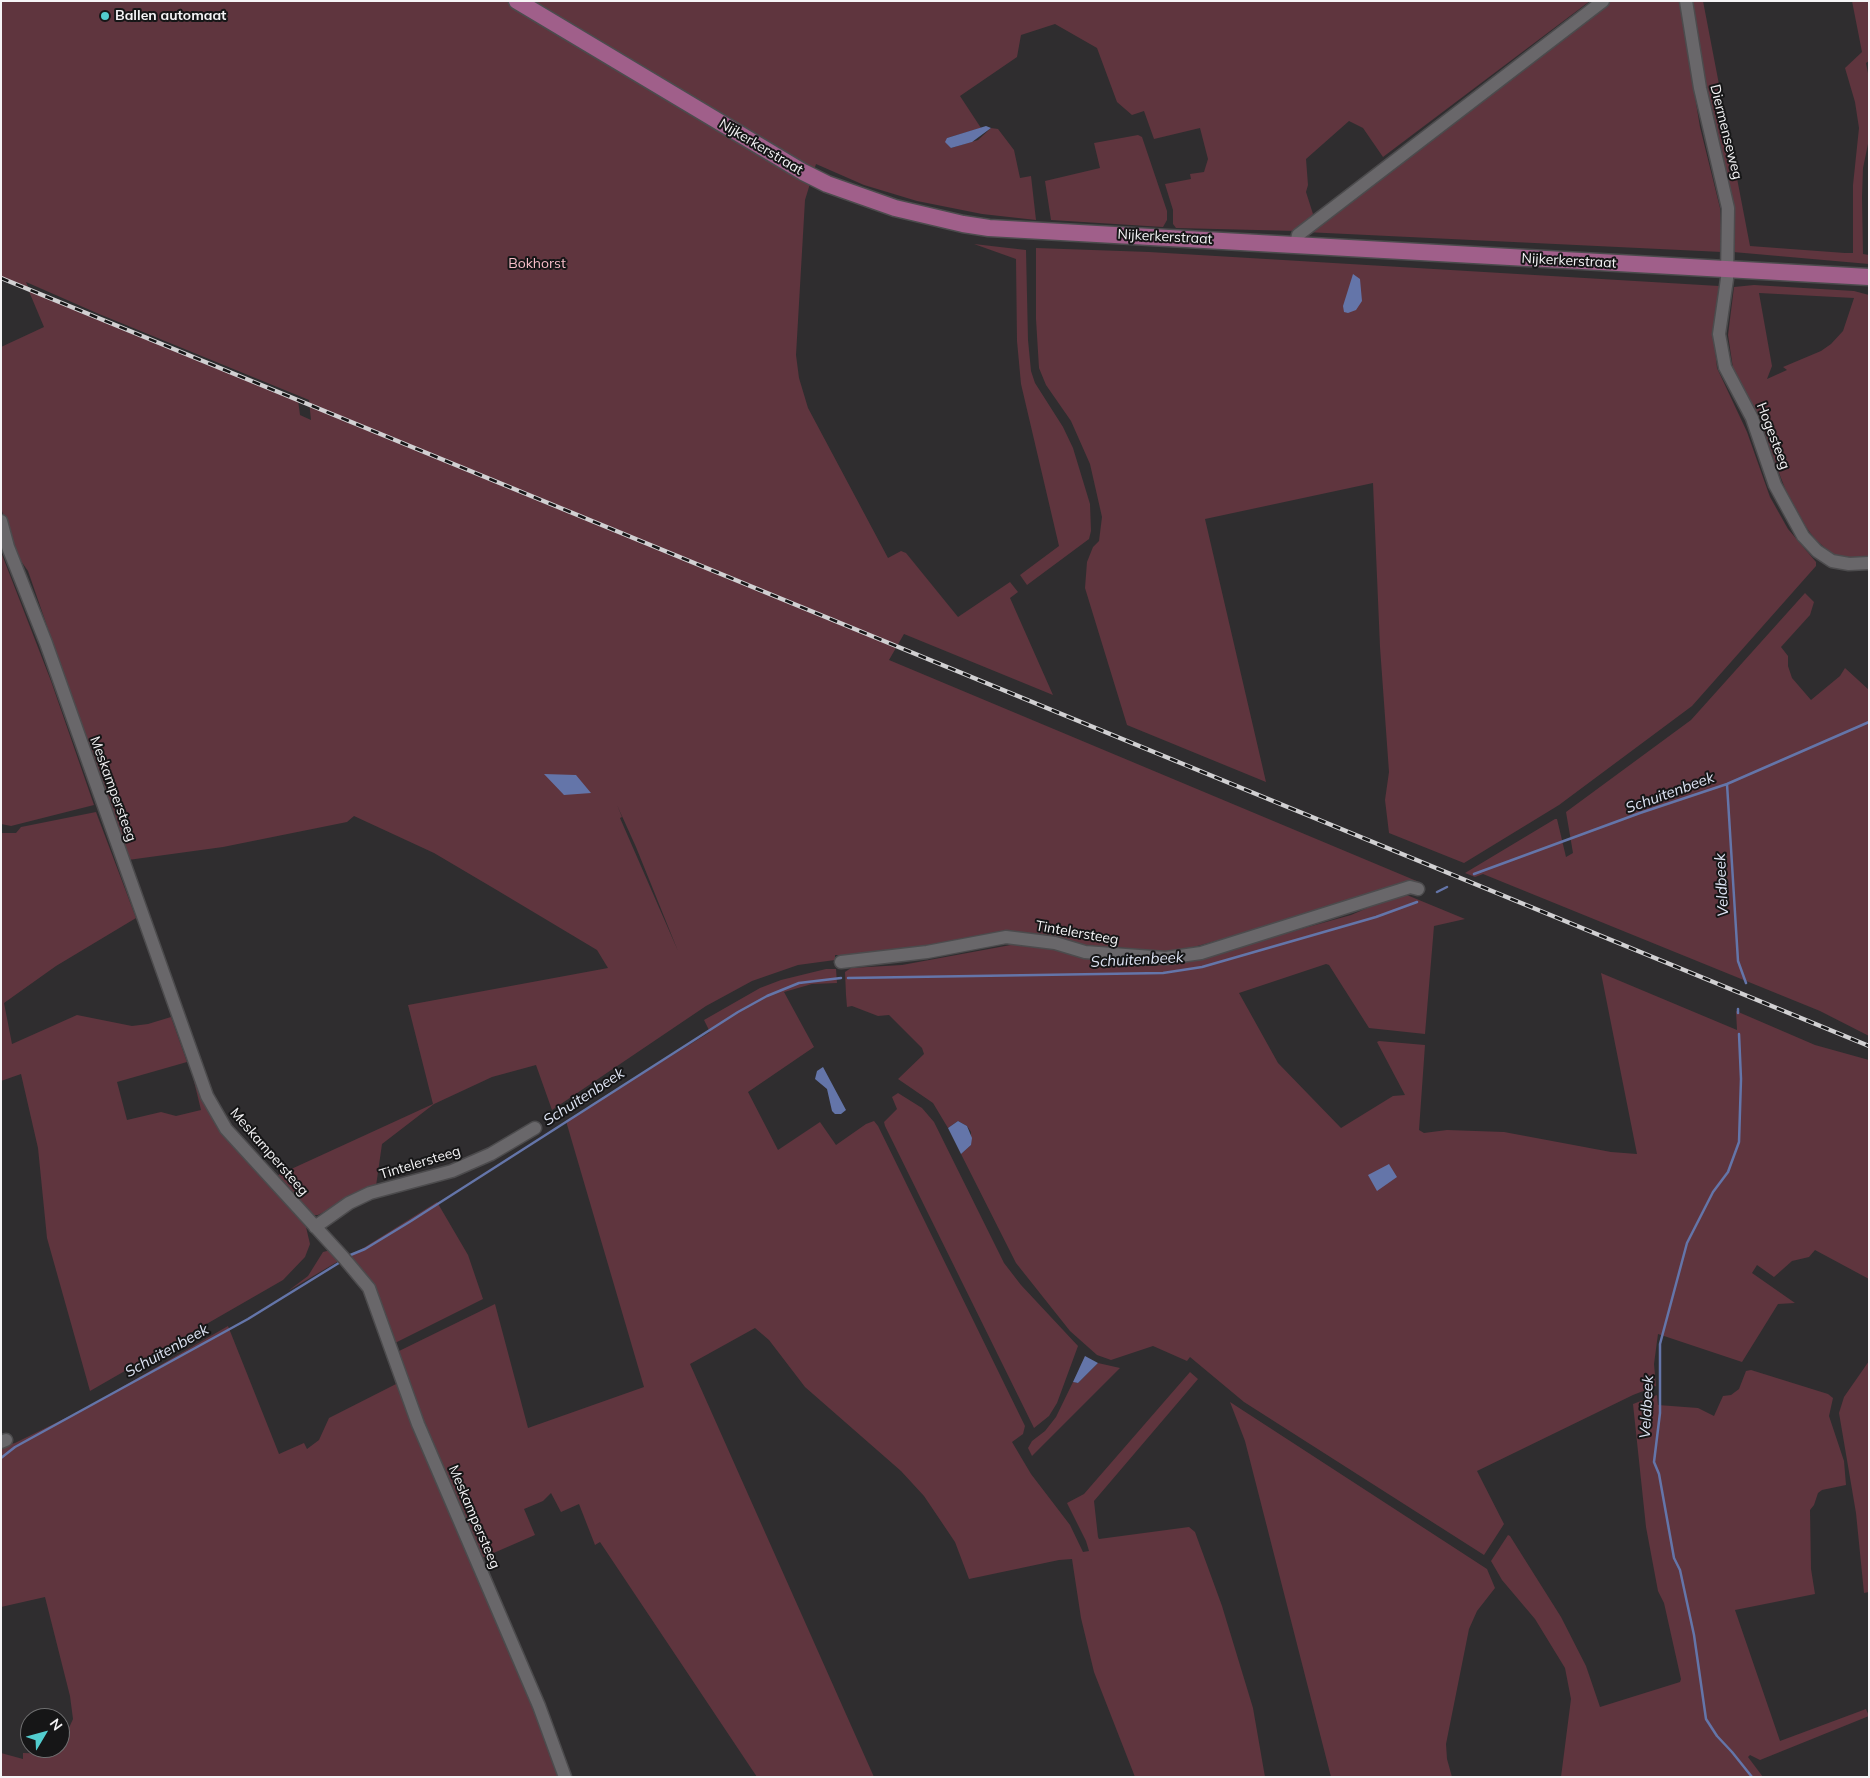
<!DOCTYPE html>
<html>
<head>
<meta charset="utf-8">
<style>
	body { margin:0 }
	#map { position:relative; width:1870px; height:1778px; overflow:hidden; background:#2f2d2f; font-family:Mulish,sans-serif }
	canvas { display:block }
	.frame { position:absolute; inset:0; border:2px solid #f5f4f6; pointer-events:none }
	.north { position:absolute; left:20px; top:1708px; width:50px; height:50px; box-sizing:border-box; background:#161617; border:1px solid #6f6f70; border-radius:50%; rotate:53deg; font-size:14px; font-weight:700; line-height:20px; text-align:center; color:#f5f4f6 }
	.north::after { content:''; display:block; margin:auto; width:18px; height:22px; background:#52cdcf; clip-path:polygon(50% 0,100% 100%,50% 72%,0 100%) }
</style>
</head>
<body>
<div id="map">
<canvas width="1870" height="1778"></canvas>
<div class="frame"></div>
<div class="north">N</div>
</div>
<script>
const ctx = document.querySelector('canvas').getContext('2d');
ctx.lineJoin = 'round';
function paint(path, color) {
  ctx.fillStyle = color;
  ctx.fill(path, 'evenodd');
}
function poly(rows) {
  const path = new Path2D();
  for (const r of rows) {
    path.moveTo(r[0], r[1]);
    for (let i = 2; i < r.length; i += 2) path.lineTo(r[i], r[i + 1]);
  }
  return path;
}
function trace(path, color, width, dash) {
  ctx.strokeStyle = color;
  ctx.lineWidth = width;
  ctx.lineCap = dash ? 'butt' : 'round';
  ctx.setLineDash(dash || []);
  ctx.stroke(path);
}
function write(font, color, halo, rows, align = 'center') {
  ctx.font = font + ' Mulish,sans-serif';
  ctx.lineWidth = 4;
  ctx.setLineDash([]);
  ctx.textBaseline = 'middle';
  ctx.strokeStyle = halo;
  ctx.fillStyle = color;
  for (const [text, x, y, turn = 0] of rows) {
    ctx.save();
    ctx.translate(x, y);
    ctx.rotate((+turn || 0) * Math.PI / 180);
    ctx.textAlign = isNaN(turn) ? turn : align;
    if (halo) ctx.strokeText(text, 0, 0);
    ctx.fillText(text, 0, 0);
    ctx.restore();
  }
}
paint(poly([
	[1,1,1590,1,1383,157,1363,128,1349,121,1306,159,1308,185,1306,192,1313,214,1297,231,1176,228,1173,224,1173,210,1165,184,1191,179,1190,174,1204,172,1208,159,1200,128,1154,139,1144,111,1132,115,1117,102,1097,48,1055,24,1021,35,1017,57,960,96,981,128,947,138,951,148,978,140,991,128,998,129,1014,150,1020,178,1031,176,1036,220,982,214,917,201,864,185,816,164,805,200,796,355,799,378,808,408,888,558,901,551,906,553,958,617,1010,582,1018,592,1010,598,1053,695,904,634,889,660,1419,882,1366,900,1179,951,1153,953,1113,946,1111,950,1083,946,1045,935,1014,934,847,959,844,955,835,955,835,960,798,965,752,981,706,1006,552,1110,536,1065,492,1077,434,1104,382,1144,376,1186,318,1215,313,1215,276,1176,433,1104,408,1005,608,968,597,950,495,889,434,853,354,816,347,822,223,847,128,860,28,571,16,554,1,508,1,347,44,327,28,289,1,277],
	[26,282,99,314,309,400,311,420,300,415,298,400,29,289],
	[617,805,636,847,678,951,620,818,622,817],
	[1608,1,1679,1,1700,127,1720,208,1722,252,1305,232],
	[1689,1,1703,1,1750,246,1845,253,1853,253,1853,185,1859,128,1855,102,1845,68,1862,52,1852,1,1869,1,1869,61,1866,63,1869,78,1869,139,1863,168,1862,197,1863,254,1869,255,1869,264,1733,252],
	[1138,135,1142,137,1167,211,1167,220,1163,227,1051,220,1045,181,1100,168,1094,143],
	[974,244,1026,250,1028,340,1031,371,1035,383,1063,427,1073,448,1090,504,1091,531,1089,539,1027,585,1020,575,1059,546,1021,384,1017,341,1016,259],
	[1036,248,1149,252,1719,286,1713,329,1717,368,1747,432,1770,497,1788,529,1816,562,1816,566,1692,706,1559,805,1464,863,1389,833,1385,800,1389,772,1380,647,1373,483,1205,519,1266,782,1127,725,1085,588,1087,562,1093,547,1099,541,1102,517,1090,464,1071,421,1046,385,1039,368,1036,319],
	[1754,285,1854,291,1869,295,1869,559,1844,558,1832,554,1815,539,1806,527,1786,491,1756,413,1733,368,1728,335,1734,287],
	[1759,293,1854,298,1843,331,1831,344,1821,351,1783,367,1787,370,1767,379,1772,366],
	[1,552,51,681,94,805,11,826,1,824],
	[1805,593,1814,602,1810,615,1781,647,1788,656,1788,666,1792,678,1811,700,1840,676,1845,668,1869,690,1869,1036,1820,1011,1483,874,1475,877,1465,873,1555,819,1557,819,1566,857,1573,853,1566,812,1691,720],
	[96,812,136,918,56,966,4,1003,12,1044,77,1015,132,1026,148,1024,171,1017,187,1062,117,1082,127,1120,161,1112,176,1116,201,1110,192,1073,209,1110,228,1138,306,1227,310,1244,305,1257,283,1280,90,1391,47,1238,38,1148,21,1074,1,1081,1,833,16,833,21,827],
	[1402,893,1465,919,1434,926,1425,1034,1369,1028,1329,965,1326,964,1239,993,1278,1063,1341,1128,1393,1096,1405,1095,1377,1042,1379,1041,1425,1045,1419,1130,1424,1133,1447,1130,1504,1132,1611,1152,1637,1154,1601,973,1737,1030,1736,1011,1815,1045,1869,1060,1869,1279,1815,1250,1809,1257,1792,1261,1774,1277,1757,1265,1752,1273,1795,1303,1778,1304,1742,1362,1658,1334,1654,1364,1656,1386,1633,1395,1477,1471,1504,1524,1484,1555,1244,1402,1190,1357,1187,1361,1153,1346,1111,1360,1097,1355,1070,1331,1016,1263,961,1154,971,1145,971,1132,967,1126,958,1121,948,1128,933,1103,898,1079,924,1054,922,1048,889,1015,878,1016,852,1006,847,1007,846,995,845,972,851,968,902,965,1016,944,1052,948,1112,965,1154,966,1179,963,1351,915],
	[826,969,836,969,837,983,812,984,784,992,814,1047,748,1092,778,1150,820,1122,836,1145,866,1124,874,1121,878,1126,1025,1426,1023,1434,1012,1442,1031,1474,1070,1525,1083,1552,1089,1551,1086,1541,1067,1503,1084,1494,1190,1372,1198,1379,1094,1501,1098,1537,1099,1539,1189,1527,1195,1532,1222,1606,1253,1708,1265,1777,1135,1777,1094,1672,1081,1618,1072,1559,1059,1560,969,1579,955,1542,924,1496,901,1471,805,1387,769,1340,755,1328,690,1364,874,1777,757,1777,600,1542,595,1545,579,1504,561,1512,551,1493,543,1501,524,1509,535,1535,482,1558,411,1390,397,1352,495,1304,528,1428,644,1387,566,1121,710,1032,704,1020,760,988,781,980],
	[898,1093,922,1108,934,1122,1004,1263,1021,1285,1078,1346,1057,1403,1049,1416,1034,1428,885,1126,884,1122,897,1109,892,1097],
	[437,1202,468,1255,483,1299,395,1343,349,1257],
	[331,1250,342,1259,288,1291,308,1276,323,1252],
	[228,1326,279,1454,304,1443,307,1449,319,1440,329,1418,398,1383,561,1777,1,1777,1,1753,23,1759,23,1753,57,1754,73,1719,70,1696,45,1597,1,1607,1,1447,15,1443,84,1409],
	[1869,1361,1869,1592,1864,1593,1856,1513,1839,1413,1844,1397],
	[1098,1363,1120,1368,1032,1456,1028,1448,1032,1441,1045,1431,1056,1417,1073,1382,1078,1383],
	[1751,1370,1828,1394,1833,1398,1829,1416,1844,1461,1846,1485,1822,1490,1818,1493,1814,1505,1810,1510,1811,1569,1815,1594,1735,1610,1780,1741,1866,1709,1869,1716,1760,1760,1750,1755,1748,1757,1763,1777,1561,1777,1571,1699,1565,1668,1535,1619,1502,1580,1491,1561,1508,1535,1510,1536,1561,1617,1586,1666,1600,1707,1680,1682,1681,1679,1664,1603,1658,1591,1646,1527,1633,1404,1657,1395,1658,1405,1698,1408,1714,1416,1723,1396,1731,1395,1739,1389,1746,1371],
	[1230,1402,1487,1569,1495,1588,1477,1611,1469,1629,1446,1744,1447,1759,1452,1777,1331,1777,1245,1441]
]), '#5f353e');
paint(poly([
	[986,126,991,128,972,142,951,148,945,142,947,138],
	[1353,274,1360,279,1362,301,1356,310,1348,313,1344,312,1343,306],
	[544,774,576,775,591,793,564,795],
	[823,1067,846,1110,841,1114,835,1114,832,1111,827,1089,815,1079,817,1071],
	[958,1121,967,1126,972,1138,971,1145,961,1154,948,1128],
	[1389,1164,1397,1177,1377,1191,1368,1175],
	[1085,1356,1098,1363,1078,1383,1073,1382]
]), '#6475a9');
trace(poly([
	[1727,784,1738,961,1746,983],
	[1474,874,1640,813,1727,784,1869,722],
	[1437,892,1447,887],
	[848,978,1163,973,1202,967,1376,917,1417,902],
	[1738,1009,1738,1013],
	[1739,1034,1741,1079,1739,1142,1728,1172,1713,1192,1687,1243,1676,1284,1660,1344,1660,1413,1654,1462,1659,1474,1674,1558,1680,1570,1694,1635,1706,1719,1717,1736,1732,1752,1752,1777],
	[348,1256,365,1249,411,1221,738,1012,767,996,799,983,841,978],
	[1,1458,15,1447,248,1319,342,1261]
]), '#6475a9', 2.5);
const minor = poly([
	[1686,1,1700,88,1728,208,1727,279,1719,334,1725,367,1752,418,1775,485,1803,536,1817,551,1832,561,1849,564,1869,563],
	[1296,245,1298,235,1603,1],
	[1,521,8,547,46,643,207,1096,226,1129,343,1257,369,1288,418,1424,539,1706,565,1777],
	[841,962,927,952,1006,937,1055,943,1085,952,1166,958,1201,953,1410,887,1418,889],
	[315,1227,349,1203,370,1193,452,1171,491,1154,535,1128],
	[1,1442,6,1440]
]);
const major = poly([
	[517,1,803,172,827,184,895,208,963,224,989,228,1869,277]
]);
trace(minor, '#4c4b4d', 15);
trace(major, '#4c4b4d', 19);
trace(minor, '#69676a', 12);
trace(major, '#a05f8a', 16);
const rail = poly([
	[1,278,1869,1046]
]);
trace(rail, '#d1d0d2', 4.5);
trace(rail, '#161617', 2.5, [8]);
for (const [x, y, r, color] of [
	[105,16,5,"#52cdcf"]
]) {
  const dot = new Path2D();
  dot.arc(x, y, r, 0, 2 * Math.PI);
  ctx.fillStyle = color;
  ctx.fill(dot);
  trace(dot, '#161617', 2);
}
write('bold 14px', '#f5f4f6', '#161617', [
	["Ballen automaat",115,16]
], 'left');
write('14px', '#f5f4f6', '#161617', [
	["Diermenseweg",1726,132,76],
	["Nijkerkerstraat",761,147,31],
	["Nijkerkerstraat",1165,237,3],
	["Nijkerkerstraat",1569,261,3],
	["Hogesteeg",1773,436,69],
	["Meskampersteeg",113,789,70],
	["Tintelersteeg",1077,933,10],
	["Meskampersteeg",269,1152,49],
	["Tintelersteeg",420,1163,-17],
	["Meskampersteeg",474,1517,67]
]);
write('14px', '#f7bdc8', '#161617', [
	["Bokhorst",537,264]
]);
write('italic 15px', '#dde3f3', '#161617', [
	["Schuitenbeek",1670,793,-20],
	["Veldbeek",1722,885,-93],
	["Schuitenbeek",1137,960,-3],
	["Schuitenbeek",584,1097,-33],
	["Schuitenbeek",167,1351,-29],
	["Veldbeek",1647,1407,-87]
]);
</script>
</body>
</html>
